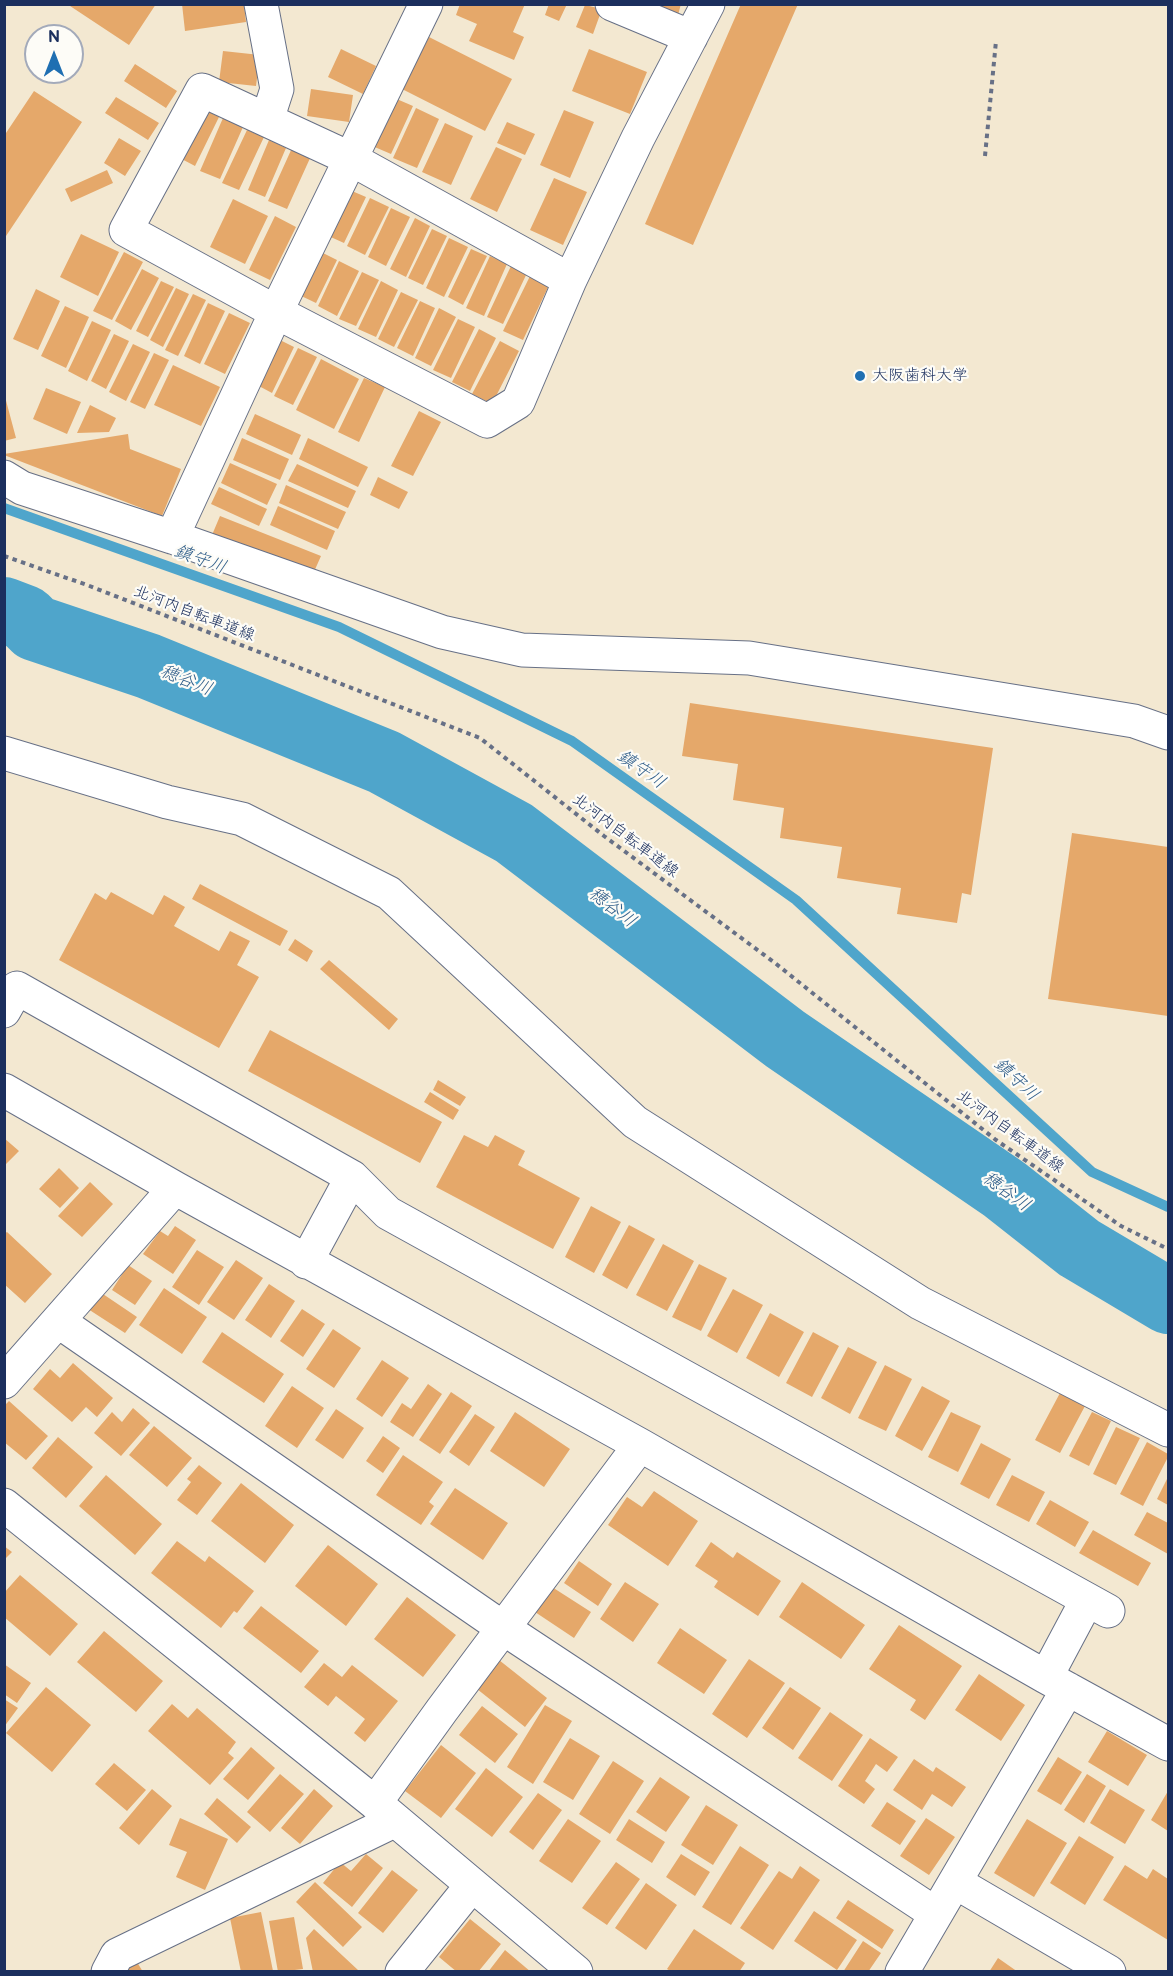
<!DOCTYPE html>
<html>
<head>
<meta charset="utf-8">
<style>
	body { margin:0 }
	#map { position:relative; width:1173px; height:1976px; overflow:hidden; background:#f3e8d1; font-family:"Balsamiq Sans",sans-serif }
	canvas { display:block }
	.frame { position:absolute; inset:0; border:6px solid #1b2f5e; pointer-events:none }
	.north { position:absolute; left:24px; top:24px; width:60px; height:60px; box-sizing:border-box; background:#fdfcf7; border:2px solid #a3aaba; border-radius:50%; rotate:0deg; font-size:16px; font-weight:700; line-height:24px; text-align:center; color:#1b2f5e }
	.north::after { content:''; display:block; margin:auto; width:21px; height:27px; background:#1f6fb2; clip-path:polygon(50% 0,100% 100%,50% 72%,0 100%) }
</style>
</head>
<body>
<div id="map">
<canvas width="1173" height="1976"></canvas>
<div class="frame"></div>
<div class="north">N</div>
</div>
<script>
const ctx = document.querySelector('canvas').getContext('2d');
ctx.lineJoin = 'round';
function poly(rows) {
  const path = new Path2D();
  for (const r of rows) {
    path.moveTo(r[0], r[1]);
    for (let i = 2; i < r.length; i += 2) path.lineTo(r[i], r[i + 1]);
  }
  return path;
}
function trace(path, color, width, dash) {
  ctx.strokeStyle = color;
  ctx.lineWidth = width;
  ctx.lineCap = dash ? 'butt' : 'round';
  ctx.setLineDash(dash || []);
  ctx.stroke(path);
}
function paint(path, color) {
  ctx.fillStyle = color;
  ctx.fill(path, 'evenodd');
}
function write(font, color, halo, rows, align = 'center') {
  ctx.font = font + ' "Balsamiq Sans","Klee One",sans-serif';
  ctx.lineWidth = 4.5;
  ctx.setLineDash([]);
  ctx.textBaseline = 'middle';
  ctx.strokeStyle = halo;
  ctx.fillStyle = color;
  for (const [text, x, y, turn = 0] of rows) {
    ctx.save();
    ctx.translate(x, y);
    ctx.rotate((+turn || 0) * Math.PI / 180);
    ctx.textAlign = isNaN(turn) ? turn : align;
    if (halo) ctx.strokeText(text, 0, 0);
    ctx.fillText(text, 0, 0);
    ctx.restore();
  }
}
trace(poly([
	[4,508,339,627,572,741,796,900,1092,1172,1168,1207]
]), '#4fa5cb', 10);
trace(poly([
	[4,610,25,618,35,628,148,666,384,762,514,833,785,1039,1004,1189,1079,1248,1168,1301]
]), '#4fa5cb', 66);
paint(poly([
	[67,4,156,4,129,45],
	[182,4,244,4,246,22,185,31],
	[460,4,525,4,513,32,524,37,514,60,469,41,477,24,456,15],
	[549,4,567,4,559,21,545,15],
	[644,4,681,4,678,15],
	[741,4,798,4,693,245,645,224],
	[585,5,602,9,593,34,576,27],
	[429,37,512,79,485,131,402,89],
	[341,49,376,66,363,94,328,77],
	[589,49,647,72,630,114,572,91],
	[223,51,260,55,256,86,219,82],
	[135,64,177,91,166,108,124,81],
	[311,89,353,95,349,122,307,116],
	[34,91,82,122,4,239,4,136],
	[116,97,159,123,148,140,105,113],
	[392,97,413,106,391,154,370,145],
	[200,107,219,117,195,166,176,156],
	[416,108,439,119,417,168,393,158],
	[564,110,594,122,570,178,540,165],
	[223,118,243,127,220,179,200,171],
	[507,122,535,134,525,155,497,143],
	[445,123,473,136,451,185,422,172],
	[247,130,264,137,239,190,222,183],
	[119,138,141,151,125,176,104,163],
	[269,140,286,148,265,197,248,190],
	[496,147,522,159,497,212,470,199],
	[292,148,311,156,287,209,268,201],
	[107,170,113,183,71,202,65,189],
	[554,178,587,192,563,245,530,230],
	[345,188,366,197,344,243,324,234],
	[370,198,389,207,365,255,347,246],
	[233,199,268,216,245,264,210,247],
	[391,208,410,217,386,266,368,257],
	[275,216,296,227,270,280,249,270],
	[415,218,430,226,406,277,390,269],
	[432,229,447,236,423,285,408,278],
	[81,234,119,252,98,296,60,277],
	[449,238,468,247,444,297,426,288],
	[471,249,487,256,463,305,448,297],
	[317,250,337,260,316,303,295,293],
	[124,252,143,262,112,320,93,311],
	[490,256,507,264,484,316,466,308],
	[339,261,359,271,337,316,318,306],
	[511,266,527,273,503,324,487,317],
	[142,269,159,278,131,330,115,321],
	[362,272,379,280,356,326,339,319],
	[531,274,550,283,523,340,503,331],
	[161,281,174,287,148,337,136,331],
	[381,281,398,290,376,337,358,329],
	[176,288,189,294,163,347,150,340],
	[36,289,60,301,38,350,13,339],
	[401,292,418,300,394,347,378,339],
	[193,294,206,300,178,356,165,350],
	[420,301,435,308,413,356,397,348],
	[208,303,225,311,200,364,184,356],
	[65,306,89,317,66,368,41,356],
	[439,308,456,317,431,366,415,358],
	[229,313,250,323,225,374,204,364],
	[458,319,475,327,451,378,433,370],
	[92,321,111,330,87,381,68,371],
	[479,329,496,338,470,391,452,382],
	[114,334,129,341,106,389,91,381],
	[280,340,294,347,272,393,257,385],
	[500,341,519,351,492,404,472,394],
	[133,344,150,352,126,401,109,392],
	[298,348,317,357,293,405,274,396],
	[154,353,169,360,145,409,130,402],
	[321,359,359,379,334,429,296,410],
	[173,365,220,387,201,426,154,405],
	[364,378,385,387,359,442,338,432],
	[46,388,81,402,67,434,33,419],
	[4,393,16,438,4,441],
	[90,405,116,418,109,432,77,433],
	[419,411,441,422,413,476,391,466],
	[255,414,301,435,292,455,246,434],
	[128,434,130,449,181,469,162,516,4,455,4,454],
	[242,438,289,459,280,480,233,460],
	[308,438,368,467,358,487,299,459],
	[230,463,277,484,267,505,221,483],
	[297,464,356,491,348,508,288,481],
	[378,477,408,492,399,509,370,495],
	[286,485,346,512,338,529,279,503],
	[219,487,267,509,259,526,211,504],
	[278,506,335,531,327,550,270,525],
	[220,516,321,556,313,574,212,535],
	[690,703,993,748,971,895,962,893,957,923,897,914,901,888,837,878,842,847,780,838,784,808,733,800,738,764,682,756],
	[1072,833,1168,847,1168,1016,1048,999],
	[200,884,288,931,280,946,192,899],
	[111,892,153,915,164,895,185,907,174,926,219,951,230,931,250,941,237,965,259,977,219,1048,59,960,95,893,106,900],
	[295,939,313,951,307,962,288,950],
	[329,960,398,1019,389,1030,320,969],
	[270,1030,442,1122,420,1163,248,1071],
	[438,1080,466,1097,460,1106,433,1090],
	[430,1092,459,1110,453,1120,424,1102],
	[464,1135,488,1147,495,1135,525,1151,518,1165,580,1198,553,1249,436,1187],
	[4,1138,19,1151,4,1166],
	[59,1168,79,1188,60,1208,39,1189],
	[90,1182,113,1204,82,1237,58,1216],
	[591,1206,621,1222,594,1273,565,1257],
	[629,1225,655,1239,627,1289,602,1275],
	[175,1226,196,1240,173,1274,143,1254,160,1231,168,1236],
	[7,1232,52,1274,25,1303,4,1284,4,1234],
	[663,1244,694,1261,667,1311,636,1295],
	[197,1250,224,1267,199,1305,172,1287],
	[236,1260,263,1278,234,1320,207,1302],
	[699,1264,727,1278,701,1331,672,1317],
	[128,1265,152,1281,135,1305,112,1290],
	[269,1284,295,1301,271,1338,245,1320],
	[164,1288,207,1317,182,1354,139,1325],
	[733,1289,763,1305,737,1353,707,1336],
	[100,1292,137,1317,125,1333,88,1309],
	[302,1309,325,1324,303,1357,280,1341],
	[770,1313,804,1332,779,1377,746,1358],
	[333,1329,361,1348,334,1388,306,1369],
	[222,1332,284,1374,264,1403,202,1362],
	[813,1332,839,1346,812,1397,786,1383],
	[848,1347,877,1362,850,1414,821,1398],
	[382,1360,409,1378,382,1417,356,1399],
	[73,1363,113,1398,97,1417,86,1407,72,1422,33,1389,50,1369,60,1378],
	[885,1365,912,1379,886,1431,858,1418],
	[428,1384,442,1394,413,1437,390,1422,402,1403,411,1409],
	[292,1386,324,1408,297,1448,265,1426],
	[922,1386,950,1401,922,1451,895,1436],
	[451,1392,472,1406,440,1454,419,1440],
	[1060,1393,1085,1406,1060,1453,1035,1440],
	[9,1401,48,1436,26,1460,4,1442,4,1406],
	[133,1408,150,1423,121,1456,94,1433,112,1412,122,1422],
	[336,1409,364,1428,343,1459,315,1440],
	[515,1412,570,1449,544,1487,490,1451],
	[951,1412,981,1426,958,1472,928,1457],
	[1092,1412,1111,1421,1089,1466,1069,1456],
	[475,1414,495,1427,469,1466,449,1452],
	[154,1426,192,1458,167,1487,129,1455],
	[1116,1427,1140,1438,1116,1485,1093,1474],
	[383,1436,400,1448,383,1473,366,1461],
	[58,1437,93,1467,66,1498,32,1468],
	[1147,1442,1168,1454,1168,1457,1143,1506,1120,1494],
	[981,1443,1011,1459,989,1499,960,1484],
	[403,1455,443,1482,429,1502,434,1506,421,1525,376,1495],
	[199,1465,222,1483,197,1515,177,1500,191,1482,187,1479],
	[106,1475,162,1524,135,1555,79,1506],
	[1012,1475,1045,1492,1029,1522,996,1505],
	[1168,1477,1168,1505,1157,1499],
	[241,1483,294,1525,265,1563,211,1521],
	[455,1488,508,1523,483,1560,430,1524],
	[654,1491,698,1521,668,1566,608,1525,627,1497,642,1507],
	[1050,1500,1089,1522,1075,1547,1036,1524],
	[1147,1512,1168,1523,1168,1554,1134,1535],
	[1093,1530,1151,1563,1138,1586,1079,1553],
	[177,1541,205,1562,209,1556,254,1591,237,1613,234,1611,221,1628,151,1573],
	[711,1542,733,1558,737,1552,781,1581,758,1616,714,1587,718,1581,695,1566],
	[328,1545,378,1584,346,1626,295,1586],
	[4,1546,12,1552,4,1560],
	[579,1561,612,1584,598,1606,564,1583],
	[20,1575,78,1624,50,1656,4,1617,4,1593],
	[625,1582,659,1604,633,1642,600,1619],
	[802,1582,865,1625,841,1659,779,1617],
	[552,1587,591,1612,574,1638,535,1612],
	[407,1597,456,1635,423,1677,374,1639],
	[261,1606,319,1651,301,1673,243,1628],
	[899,1625,962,1666,925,1720,910,1710,916,1700,869,1669],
	[680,1628,727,1660,704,1694,657,1663],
	[104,1631,163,1681,136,1712,77,1662],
	[749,1659,785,1683,747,1738,712,1714],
	[499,1660,547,1698,525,1727,477,1689],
	[324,1663,342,1677,352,1665,398,1701,365,1742,354,1733,365,1719,336,1696,328,1706,304,1687],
	[4,1664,31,1683,17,1703,4,1694],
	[979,1674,1025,1705,1001,1741,955,1710],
	[46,1687,91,1725,52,1772,6,1733],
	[790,1687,821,1708,793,1750,762,1728],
	[4,1699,18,1708,4,1727],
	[172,1704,188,1718,197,1708,236,1742,228,1753,234,1758,210,1785,148,1731],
	[545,1705,572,1721,533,1784,507,1767],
	[482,1706,518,1734,495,1763,459,1735],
	[830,1712,863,1735,832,1781,798,1758],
	[1107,1731,1147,1755,1128,1786,1088,1762],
	[570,1738,600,1756,573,1800,543,1782],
	[870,1738,898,1757,887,1772,876,1764,865,1781,875,1789,864,1804,838,1786],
	[441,1745,476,1773,441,1818,405,1791],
	[251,1747,275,1768,248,1800,223,1779],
	[1058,1757,1082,1772,1061,1805,1037,1791],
	[914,1759,933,1772,936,1767,966,1787,952,1807,932,1794,922,1810,893,1790],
	[613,1761,644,1781,610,1834,579,1814],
	[114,1763,146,1790,127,1811,95,1784],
	[486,1768,523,1797,492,1837,455,1809],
	[280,1774,304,1794,270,1832,247,1812],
	[1087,1774,1106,1786,1084,1823,1064,1810],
	[660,1777,690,1797,666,1832,636,1812],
	[152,1789,172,1806,139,1845,119,1828],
	[314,1789,333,1806,300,1844,281,1828],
	[1110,1789,1145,1810,1125,1844,1090,1823],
	[1168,1791,1168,1831,1151,1820],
	[538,1793,562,1810,533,1850,509,1832],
	[217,1798,251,1827,237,1843,204,1814],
	[887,1802,916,1821,900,1845,871,1826],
	[706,1805,738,1825,713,1865,681,1845],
	[180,1818,228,1839,205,1890,176,1877,187,1852,169,1845],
	[926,1818,955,1837,929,1875,900,1856],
	[568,1819,601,1841,572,1883,539,1861],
	[629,1819,665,1842,652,1863,616,1840],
	[1027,1819,1067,1843,1034,1897,994,1873],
	[1079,1836,1114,1857,1085,1905,1050,1883],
	[740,1846,769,1865,731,1925,702,1907],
	[366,1854,383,1868,352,1907,323,1883,340,1862,351,1871],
	[681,1854,710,1872,695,1896,666,1877],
	[616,1862,640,1879,607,1925,582,1908],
	[1125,1865,1147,1879,1153,1869,1168,1879,1168,1940,1103,1900],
	[800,1866,820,1880,773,1950,740,1928,779,1871,792,1879],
	[392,1870,418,1890,383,1933,358,1913],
	[315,1882,362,1927,343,1947,296,1902],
	[646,1883,677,1905,646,1950,615,1928],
	[848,1900,894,1930,882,1949,836,1918],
	[814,1911,857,1940,837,1970,794,1941],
	[261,1912,273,1971,241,1972,230,1918],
	[294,1917,303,1969,278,1972,269,1921],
	[470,1919,501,1944,478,1972,457,1972,439,1957],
	[314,1929,358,1970,356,1972,313,1972,306,1938],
	[694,1929,745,1963,739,1972,672,1972,667,1969],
	[863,1941,881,1953,868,1972,843,1972],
	[505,1950,531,1972,488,1972],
	[998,1958,1018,1972,989,1972],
	[137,1962,143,1972,122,1972]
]), '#e5a86a');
const minor = poly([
	[261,4,277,89,267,120],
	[612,4,691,37],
	[570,280,351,159,202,90,126,230,276,312,487,421,518,402,570,280,638,138,708,4],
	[4,477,22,488,172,537,442,632,522,650,749,658,1134,721,1168,733],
	[172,537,276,312,426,4],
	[4,753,167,802,242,819,389,893,635,1122,920,1303,1168,1430],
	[4,1011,17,988,352,1177,388,1213,1108,1611],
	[4,1090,175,1188,640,1445,1046,1677,1168,1744],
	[306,1262,352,1177],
	[58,1321,503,1628,936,1914],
	[4,1382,175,1188],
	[4,1505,375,1803,576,1972],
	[1046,1677,1087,1600],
	[375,1803,442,1710,640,1445],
	[955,1882,1109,1972],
	[108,1972,117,1955,394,1821],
	[402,1972,472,1885],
	[902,1972,1068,1689]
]);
trace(minor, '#677086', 35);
trace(poly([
	[985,156,996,41],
	[4,556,87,585,480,738,604,836,775,963,996,1140,1121,1226,1168,1249]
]), '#677086', 4, [4.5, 4.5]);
trace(minor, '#fff', 33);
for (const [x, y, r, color] of [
	[860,376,6,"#1f6fb2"]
]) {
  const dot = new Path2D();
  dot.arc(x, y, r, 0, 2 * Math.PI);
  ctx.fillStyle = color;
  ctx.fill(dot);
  trace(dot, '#fdfcf7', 2);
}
write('16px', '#1b2f5e', '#fdfcf7', [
	["大阪歯科大学",872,376]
], 'left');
write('16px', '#1b2f5e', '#fdfcf7', [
	["北河内自転車道線",194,614,21],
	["北河内自転車道線",625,836,37],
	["北河内自転車道線",1010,1132,36]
]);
write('italic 18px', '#305e8a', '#fdfcf7', [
	["鎮守川",200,560,20],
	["穂谷川",186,681,22],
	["鎮守川",641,770,35],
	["穂谷川",612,908,37],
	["鎮守川",1016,1080,43],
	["穂谷川",1006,1192,36]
]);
</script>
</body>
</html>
